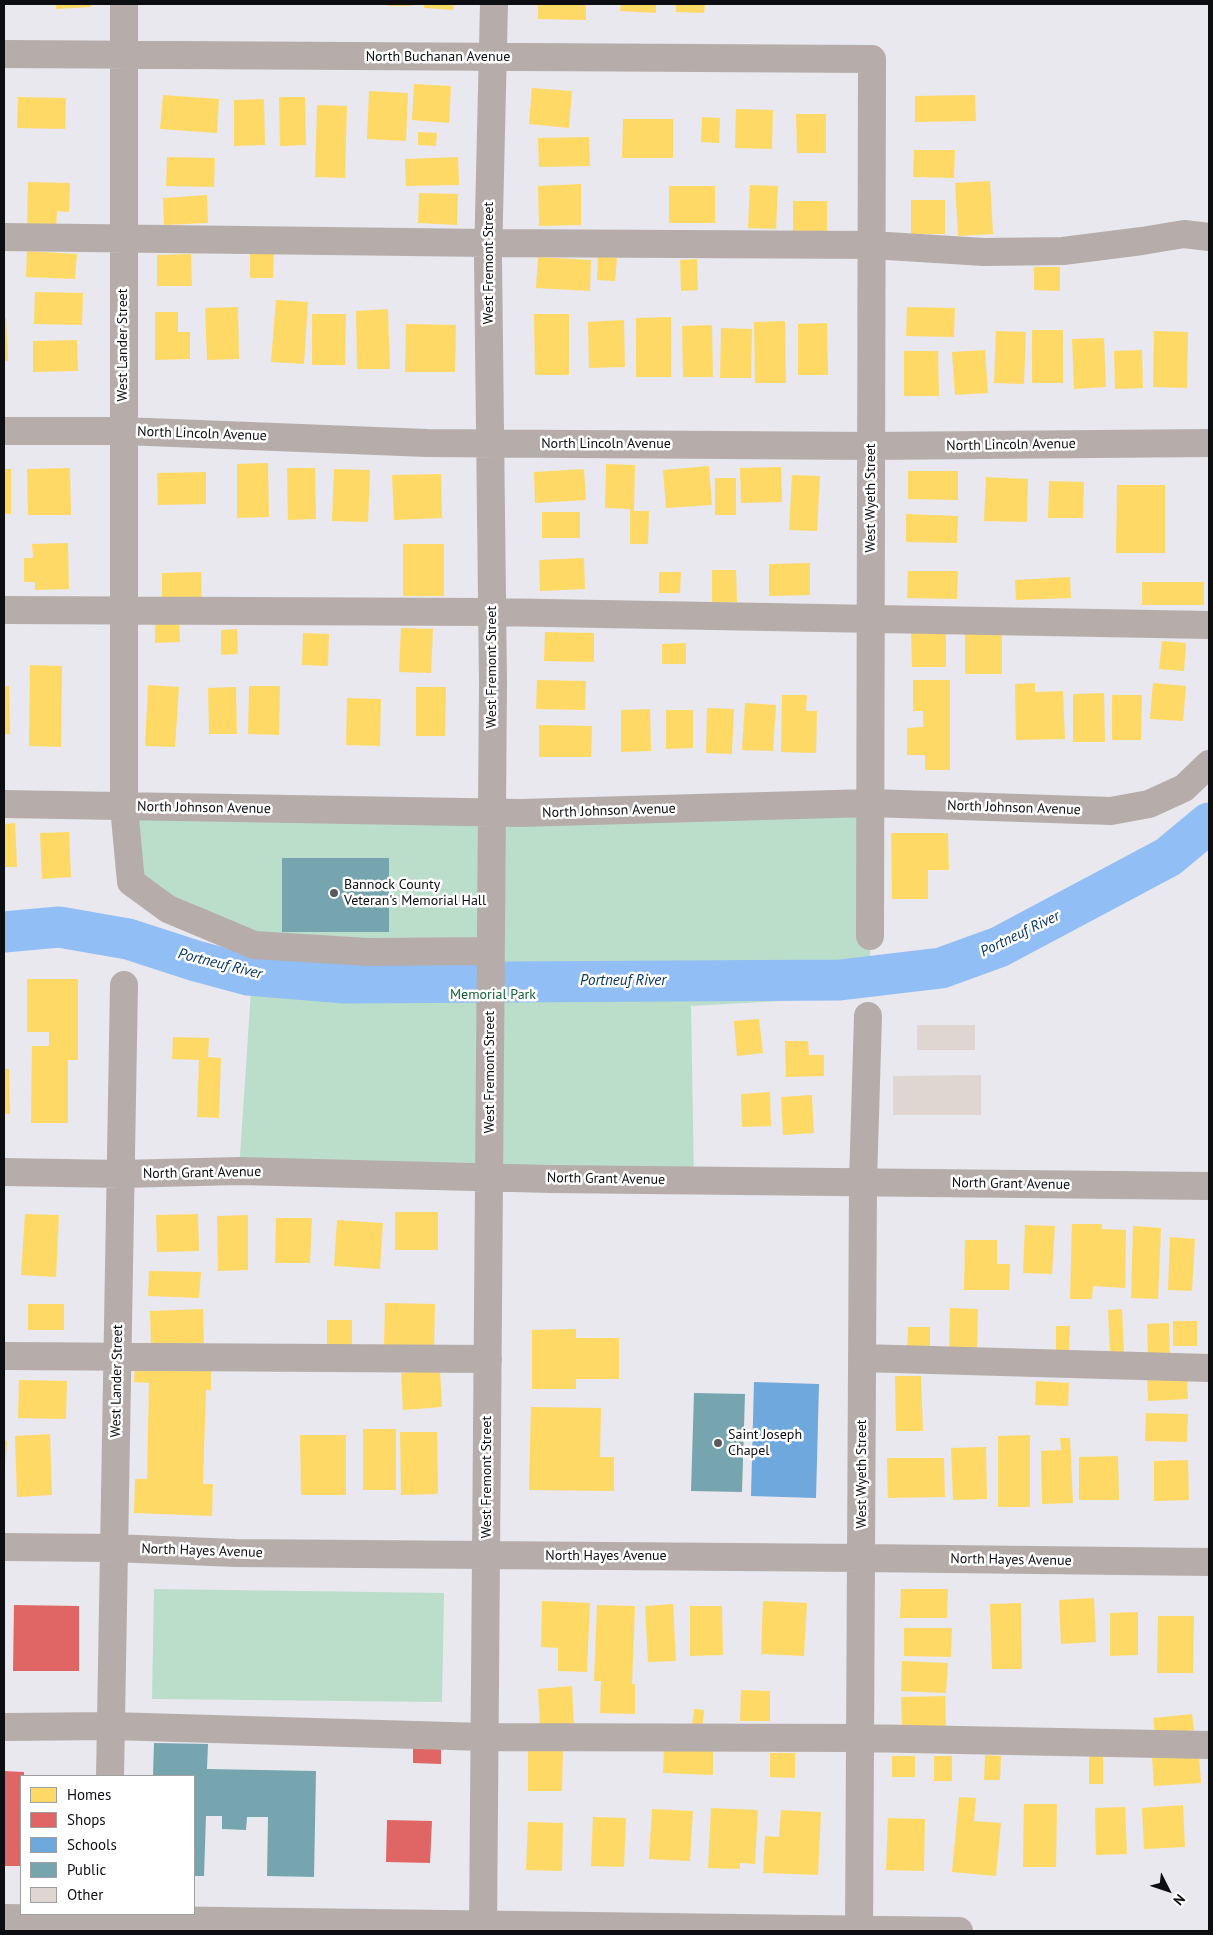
<!DOCTYPE html>
<html>
<head>
<meta charset="utf-8">
<style>
	body { margin:0 }
	#map { position:relative; width:1213px; height:1935px; overflow:hidden; background:#e8e8ee; font-family:"PT Sans",sans-serif }
	canvas { display:block }
	.frame { position:absolute; inset:0; border:5px solid #0d0e11; pointer-events:none }
	.legend { position:absolute; left:20px; top:1775px; width:175px; height:140px; box-sizing:border-box; background:#fff; border:1px solid #9e9fa0; margin:0; padding:6px 9px; list-style:none; font-size:15px; color:#0d0e11 }
	.legend li { display:flex; align-items:center; gap:10px; height:25px }
	.legend b { width:25px; border:1px solid #9e9fa0 }
	.north { position:absolute; left:1143px; top:1865px; width:50px; height:50px; -webkit-text-stroke:4px #fff; paint-order:stroke; rotate:131deg; font-size:14px; font-weight:700; line-height:20px; text-align:center; color:#0d0e11 }
	.north::after { content:''; display:block; margin:auto; width:18px; height:22px; background:#0d0e11; clip-path:polygon(50% 0,100% 100%,50% 72%,0 100%) }
</style>
</head>
<body>
<div id="map">
<canvas width="1213" height="1935"></canvas>
<div class="frame"></div>
<ul class="legend">
<li><b style="height:14px;background:#ffd966"></b>Homes</li>
<li><b style="height:14px;background:#e06666"></b>Shops</li>
<li><b style="height:14px;background:#6fa8dc"></b>Schools</li>
<li><b style="height:14px;background:#76a5af"></b>Public</li>
<li><b style="height:14px;background:#e0d6d1"></b>Other</li>
</ul>
<div class="north">N</div>
</div>
<script>
const ctx = document.querySelector('canvas').getContext('2d');
ctx.lineJoin = 'round';
function paint(path, color) {
  ctx.fillStyle = color;
  ctx.fill(path, 'evenodd');
}
function poly(rows) {
  const path = new Path2D();
  for (const r of rows) {
    path.moveTo(r[0], r[1]);
    for (let i = 2; i < r.length; i += 2) path.lineTo(r[i], r[i + 1]);
  }
  return path;
}
function trace(path, color, width, dash) {
  ctx.strokeStyle = color;
  ctx.lineWidth = width;
  ctx.lineCap = dash ? 'butt' : 'round';
  ctx.setLineDash(dash || []);
  ctx.stroke(path);
}
function write(font, color, halo, rows, align = 'center') {
  ctx.font = font + ' "PT Sans",sans-serif';
  ctx.lineWidth = 5;
  ctx.setLineDash([]);
  ctx.textBaseline = 'middle';
  ctx.strokeStyle = halo;
  ctx.fillStyle = color;
  for (const [text, x, y, turn = 0] of rows) {
    ctx.save();
    ctx.translate(x, y);
    ctx.rotate((+turn || 0) * Math.PI / 180);
    ctx.textAlign = isNaN(turn) ? turn : align;
    if (halo) ctx.strokeText(text, 0, 0);
    ctx.fillText(text, 0, 0);
    ctx.restore();
  }
}
paint(poly([
	[870,803,870,996,691,1006,694,1180,239,1171,254,945,131,882,124,807],
	[154,1589,444,1593,442,1702,152,1699]
]), '#bbdeca');
paint(poly([
	[56,4,91,4,91,7,56,9],
	[388,4,412,4,412,6,388,6],
	[424,4,454,4,453,10,424,8],
	[538,4,586,4,586,20,538,19],
	[621,4,656,4,656,13,620,11],
	[676,4,705,4,704,13,676,12],
	[414,84,451,86,449,123,412,120],
	[532,88,572,91,569,128,529,124],
	[369,91,408,93,406,141,367,139],
	[163,95,219,99,217,133,160,129],
	[975,95,976,121,915,122,915,96],
	[18,97,66,98,65,129,17,128],
	[279,97,305,97,306,145,280,146],
	[264,99,265,145,234,146,234,100],
	[317,105,347,106,345,178,315,177],
	[736,109,773,110,772,149,735,148],
	[796,114,826,114,826,153,797,153],
	[702,117,720,118,719,143,701,142],
	[623,119,673,119,673,158,622,158],
	[418,132,437,133,436,146,418,145],
	[589,137,590,166,539,167,538,138],
	[914,150,955,150,954,178,913,177],
	[167,157,215,158,214,187,166,186],
	[458,157,459,185,406,186,405,159],
	[990,181,993,234,958,236,955,183],
	[28,182,70,183,69,212,57,211,56,228,27,227],
	[581,184,581,225,539,226,538,186],
	[750,185,778,186,776,229,748,228],
	[669,186,715,186,715,223,669,223],
	[419,193,458,194,457,225,418,223],
	[207,195,208,223,164,225,163,198],
	[911,200,945,200,945,234,911,234],
	[793,201,827,201,827,231,793,231],
	[250,249,274,249,273,278,250,278],
	[27,251,77,254,75,279,26,277],
	[191,254,192,286,157,286,157,255],
	[598,256,617,258,615,281,597,280],
	[538,257,591,260,590,291,536,288],
	[697,259,698,290,681,291,680,260],
	[1034,267,1060,267,1060,291,1034,290],
	[35,292,83,293,82,325,34,324],
	[276,300,308,302,304,364,271,362],
	[238,307,239,359,207,360,205,308],
	[907,307,955,308,954,337,906,336],
	[388,309,390,369,357,369,356,311],
	[155,312,178,312,178,332,190,332,190,359,155,360],
	[312,314,346,314,345,365,312,365],
	[534,314,569,314,569,375,535,375],
	[671,317,671,377,636,377,636,318],
	[4,318,6,318,8,361,4,361],
	[624,320,625,367,589,368,588,322],
	[785,321,786,383,755,383,754,322],
	[827,323,828,375,798,375,798,324],
	[406,324,456,325,455,372,405,372],
	[712,325,713,377,683,377,682,326],
	[721,328,752,329,751,378,720,378],
	[1032,330,1063,330,1063,383,1032,383],
	[996,331,1026,332,1024,384,994,383],
	[1154,331,1188,332,1187,388,1153,387],
	[1104,338,1106,387,1074,389,1072,339],
	[77,340,78,371,33,372,33,341],
	[985,350,988,393,955,395,952,352],
	[1142,350,1143,388,1115,389,1114,351],
	[904,351,938,351,939,396,904,396],
	[268,463,269,517,237,518,237,464],
	[606,464,635,465,634,511,649,511,648,544,630,544,630,509,605,508],
	[709,466,712,505,666,508,663,470],
	[781,467,782,502,741,503,740,468],
	[70,468,71,515,28,515,27,469],
	[287,468,315,468,316,519,288,520],
	[4,469,11,469,11,514,4,514],
	[334,469,370,470,368,522,332,521],
	[584,469,586,500,535,503,534,472],
	[908,471,958,471,958,500,908,499],
	[206,472,206,504,158,505,157,473],
	[441,474,442,518,394,520,392,475],
	[792,475,820,476,817,531,789,530],
	[986,477,1028,479,1027,522,984,521],
	[715,478,736,478,736,515,715,515],
	[1049,481,1084,482,1083,518,1048,518],
	[1117,485,1165,485,1165,553,1116,553],
	[542,512,580,512,580,538,542,538],
	[906,514,958,516,957,543,906,542],
	[68,543,69,589,35,590,35,582,24,582,24,558,33,558,32,544],
	[403,544,444,544,444,596,403,596],
	[584,558,585,589,540,591,539,560],
	[810,563,810,595,769,596,769,564],
	[712,570,736,570,737,602,712,603],
	[908,571,958,571,957,599,907,598],
	[201,572,202,601,162,603,162,573],
	[659,572,681,572,680,593,659,593],
	[1070,577,1071,598,1016,600,1015,580],
	[1142,582,1204,582,1204,605,1142,605],
	[179,620,180,642,155,643,155,621],
	[401,628,433,629,431,673,399,672],
	[237,629,238,654,221,655,221,630],
	[965,631,1002,631,1002,674,965,674],
	[545,632,594,633,594,662,544,661],
	[946,632,946,667,912,667,911,633],
	[303,633,329,634,328,666,302,665],
	[1162,641,1186,643,1184,671,1159,669],
	[686,643,686,664,662,664,662,644],
	[30,665,62,666,61,747,29,746],
	[537,680,586,681,585,710,536,709],
	[913,680,950,680,950,770,925,770,925,755,907,755,907,728,923,727,923,711,913,711],
	[1035,683,1035,692,1063,691,1065,739,1016,740,1015,684],
	[1153,683,1186,686,1183,721,1150,719],
	[148,685,179,687,175,747,145,746],
	[4,686,9,686,10,734,4,734],
	[249,686,280,686,279,735,248,734],
	[236,687,237,734,209,734,208,688],
	[416,687,446,687,445,736,416,736],
	[1104,693,1105,742,1073,742,1073,694],
	[782,695,807,695,806,711,817,711,816,753,781,752],
	[1112,695,1142,695,1141,740,1112,740],
	[347,698,381,699,380,746,346,745],
	[745,703,776,705,773,751,742,750],
	[707,708,734,709,732,754,706,753],
	[650,709,651,751,621,752,621,710],
	[666,710,693,710,693,748,666,749],
	[539,725,592,726,591,757,539,757],
	[15,823,17,867,4,867,4,824],
	[69,832,71,877,42,879,40,833],
	[891,833,948,833,949,870,928,870,928,899,892,899],
	[27,979,78,979,78,1060,68,1060,68,1123,31,1123,32,1046,49,1046,49,1032,27,1032],
	[759,1019,763,1053,737,1056,734,1021],
	[173,1037,209,1038,208,1057,221,1058,219,1118,197,1117,199,1060,172,1059],
	[785,1041,808,1041,809,1055,824,1055,824,1076,786,1077],
	[4,1069,9,1069,10,1114,4,1114],
	[770,1092,771,1126,742,1127,741,1094],
	[812,1095,814,1133,783,1135,781,1097],
	[395,1212,438,1212,438,1250,395,1250],
	[25,1214,59,1215,56,1277,21,1275],
	[198,1214,199,1251,157,1252,156,1215],
	[248,1215,248,1270,218,1271,217,1216],
	[276,1218,312,1218,310,1263,275,1263],
	[337,1220,383,1223,380,1269,334,1266],
	[1072,1224,1102,1224,1102,1229,1126,1230,1125,1288,1093,1286,1092,1299,1070,1299],
	[1025,1225,1055,1226,1052,1274,1023,1273],
	[1133,1226,1161,1228,1158,1299,1131,1298],
	[1170,1237,1195,1239,1192,1291,1168,1290],
	[965,1240,997,1240,997,1264,1010,1264,1009,1290,964,1290],
	[149,1271,201,1272,199,1298,148,1296],
	[385,1303,435,1304,434,1346,384,1345],
	[28,1304,64,1304,64,1330,28,1330],
	[950,1308,978,1309,977,1352,949,1351],
	[203,1309,204,1343,151,1345,150,1311],
	[1122,1309,1124,1352,1110,1353,1108,1310],
	[327,1320,352,1320,352,1345,327,1345],
	[1173,1321,1197,1321,1197,1346,1173,1346],
	[1169,1323,1170,1357,1148,1358,1147,1324],
	[1056,1326,1070,1326,1069,1351,1056,1351],
	[908,1327,930,1327,930,1350,907,1350],
	[576,1329,576,1338,619,1338,619,1379,576,1379,576,1389,532,1389,532,1330],
	[135,1362,211,1364,211,1390,206,1390,203,1484,213,1484,212,1516,134,1513,135,1479,147,1479,149,1383,134,1382],
	[440,1370,442,1407,403,1410,401,1373],
	[1187,1373,1188,1399,1148,1401,1147,1374],
	[895,1376,921,1376,923,1431,896,1431],
	[19,1380,67,1381,66,1419,18,1418],
	[1036,1381,1069,1383,1068,1406,1035,1405],
	[531,1407,601,1408,600,1457,614,1457,614,1491,529,1490],
	[1146,1413,1188,1414,1187,1442,1145,1441],
	[363,1429,396,1429,396,1490,363,1490],
	[400,1432,437,1432,438,1494,401,1495],
	[50,1434,52,1495,17,1497,15,1436],
	[300,1435,346,1435,346,1495,301,1495],
	[1030,1435,1030,1507,998,1507,998,1436],
	[1060,1438,1070,1438,1073,1503,1042,1504,1041,1451,1061,1450],
	[4,1440,7,1441,5,1469,4,1469],
	[986,1447,987,1499,953,1500,951,1448],
	[1118,1456,1119,1500,1079,1500,1079,1457],
	[887,1458,944,1458,945,1497,888,1498],
	[1188,1460,1189,1500,1154,1501,1154,1461],
	[901,1589,948,1589,947,1618,900,1618],
	[1094,1598,1096,1642,1061,1644,1059,1600],
	[542,1601,590,1603,587,1672,558,1671,558,1648,541,1647],
	[763,1601,807,1603,804,1656,761,1654],
	[1021,1603,1022,1669,992,1669,990,1604],
	[673,1604,676,1661,648,1662,645,1606],
	[597,1605,635,1606,632,1684,635,1684,635,1714,600,1713,601,1681,594,1681],
	[690,1606,722,1606,723,1655,690,1656],
	[1138,1612,1138,1655,1110,1656,1110,1613],
	[1158,1616,1194,1616,1193,1673,1157,1673],
	[904,1628,952,1628,951,1657,904,1656],
	[902,1661,948,1663,946,1693,901,1691],
	[572,1686,574,1725,540,1727,538,1689],
	[741,1690,770,1691,770,1721,740,1721],
	[945,1696,946,1726,902,1728,901,1697],
	[694,1709,704,1710,702,1729,692,1727],
	[1192,1714,1194,1730,1155,1735,1153,1718],
	[528,1749,563,1750,562,1791,528,1791],
	[664,1750,713,1751,713,1775,663,1773],
	[1089,1751,1103,1751,1103,1784,1089,1784],
	[770,1753,795,1753,795,1778,770,1777],
	[1199,1754,1201,1783,1154,1786,1152,1757],
	[985,1755,1001,1756,1000,1780,984,1780],
	[892,1756,915,1756,915,1777,892,1777],
	[934,1756,952,1756,952,1781,934,1781],
	[959,1797,976,1798,974,1821,1001,1823,996,1876,952,1872],
	[1024,1804,1057,1804,1056,1867,1023,1867],
	[1183,1805,1185,1847,1144,1849,1142,1808],
	[1125,1807,1127,1854,1096,1855,1095,1808],
	[711,1808,758,1810,755,1864,740,1863,740,1869,708,1868],
	[652,1809,693,1811,690,1861,649,1859],
	[781,1810,821,1812,818,1875,763,1873,765,1836,779,1837],
	[593,1817,626,1818,624,1867,591,1866],
	[888,1818,925,1819,924,1871,886,1870],
	[528,1822,563,1823,562,1871,526,1870]
]), '#ffd966');
paint(poly([
	[14,1605,79,1606,79,1671,13,1671],
	[413,1744,441,1745,441,1764,413,1763],
	[4,1771,24,1772,24,1776,21,1776,20,1866,4,1866],
	[387,1820,432,1821,430,1863,386,1862]
]), '#e06666');
paint(poly([
	[754,1382,819,1384,816,1498,751,1496]
]), '#6fa8dc');
paint(poly([
	[282,858,389,858,389,932,282,932],
	[694,1393,745,1394,742,1492,691,1491],
	[154,1743,208,1744,207,1769,316,1771,314,1877,267,1876,268,1817,247,1817,246,1830,222,1829,222,1816,206,1816,204,1876,194,1876,194,1776,153,1776]
]), '#76a5af');
trace(poly([
	[4,932,59,927,128,939,196,961,248,975,345,983,840,980,941,968,999,947,1168,857,1209,823]
]), '#91bef5', 41);
paint(poly([
	[917,1025,975,1025,975,1050,917,1050],
	[981,1075,981,1115,893,1115,893,1076]
]), '#e0d6d1');
trace(poly([
	[124,4,124,807,131,882,168,909,254,945,368,952,491,951],
	[4,54,872,59,870,936],
	[4,237,488,243,871,245,984,252,1063,251,1142,241,1184,234,1209,237],
	[4,431,123,431,427,443,871,446,1209,443],
	[4,610,491,612,1209,625],
	[4,804,521,813,870,803,1111,811,1149,804,1184,788,1209,764],
	[4,1172,121,1174,239,1171,551,1179,1209,1186],
	[4,1356,488,1359],
	[862,1358,1209,1368],
	[4,1547,114,1548,235,1553,861,1558,1209,1562],
	[4,1727,111,1726,484,1737,860,1738,1209,1745],
	[110,1776,124,985],
	[4,1918,959,1931],
	[483,1931,493,683,488,259,494,4],
	[859,1931,863,1182,868,1016]
]), '#b6adab', 28);
for (const [x, y, r, color] of [
	[334,893,5,"#5a5a5e"],
	[718,1443,5,"#5a5a5e"]
]) {
  const dot = new Path2D();
  dot.arc(x, y, r, 0, 2 * Math.PI);
  ctx.fillStyle = color;
  ctx.fill(dot);
  trace(dot, '#fff', 2);
}
write('14px', '#0d0e11', '#fff', [
	["North Buchanan Avenue",438,57],
	["West Fremont Street",489,263,-90],
	["West Lander Street",123,345,-90],
	["North Lincoln Avenue",202,434,2],
	["North Lincoln Avenue",606,444],
	["North Lincoln Avenue",1011,445,-1],
	["West Wyeth Street",871,498,-90],
	["West Fremont Street",492,667,-90],
	["North Johnson Avenue",204,808,1],
	["North Johnson Avenue",1014,808,2],
	["North Johnson Avenue",609,811,-2],
	["West Fremont Street",490,1072,-90],
	["North Grant Avenue",202,1173,-1],
	["North Grant Avenue",606,1179,1],
	["North Grant Avenue",1011,1184,1],
	["West Lander Street",117,1381,-89],
	["West Wyeth Street",862,1474,-90],
	["West Fremont Street",487,1477,-90],
	["North Hayes Avenue",202,1551,2],
	["North Hayes Avenue",606,1556],
	["North Hayes Avenue",1011,1560,1]
]);
write('14px', '#0d0e11', '#fff', [
	["Bannock County",344,885],
	["Veteran's Memorial Hall",344,901],
	["Saint Joseph",728,1435],
	["Chapel",728,1451]
], 'left');
write('14px', '#155f38', '#fff', [
	["Memorial Park",493,995]
]);
write('italic 15px', '#063564', '#fff', [
	["Portneuf River",1020,934,-26],
	["Portneuf River",220,964,14],
	["Portneuf River",623,981]
]);
</script>
</body>
</html>
